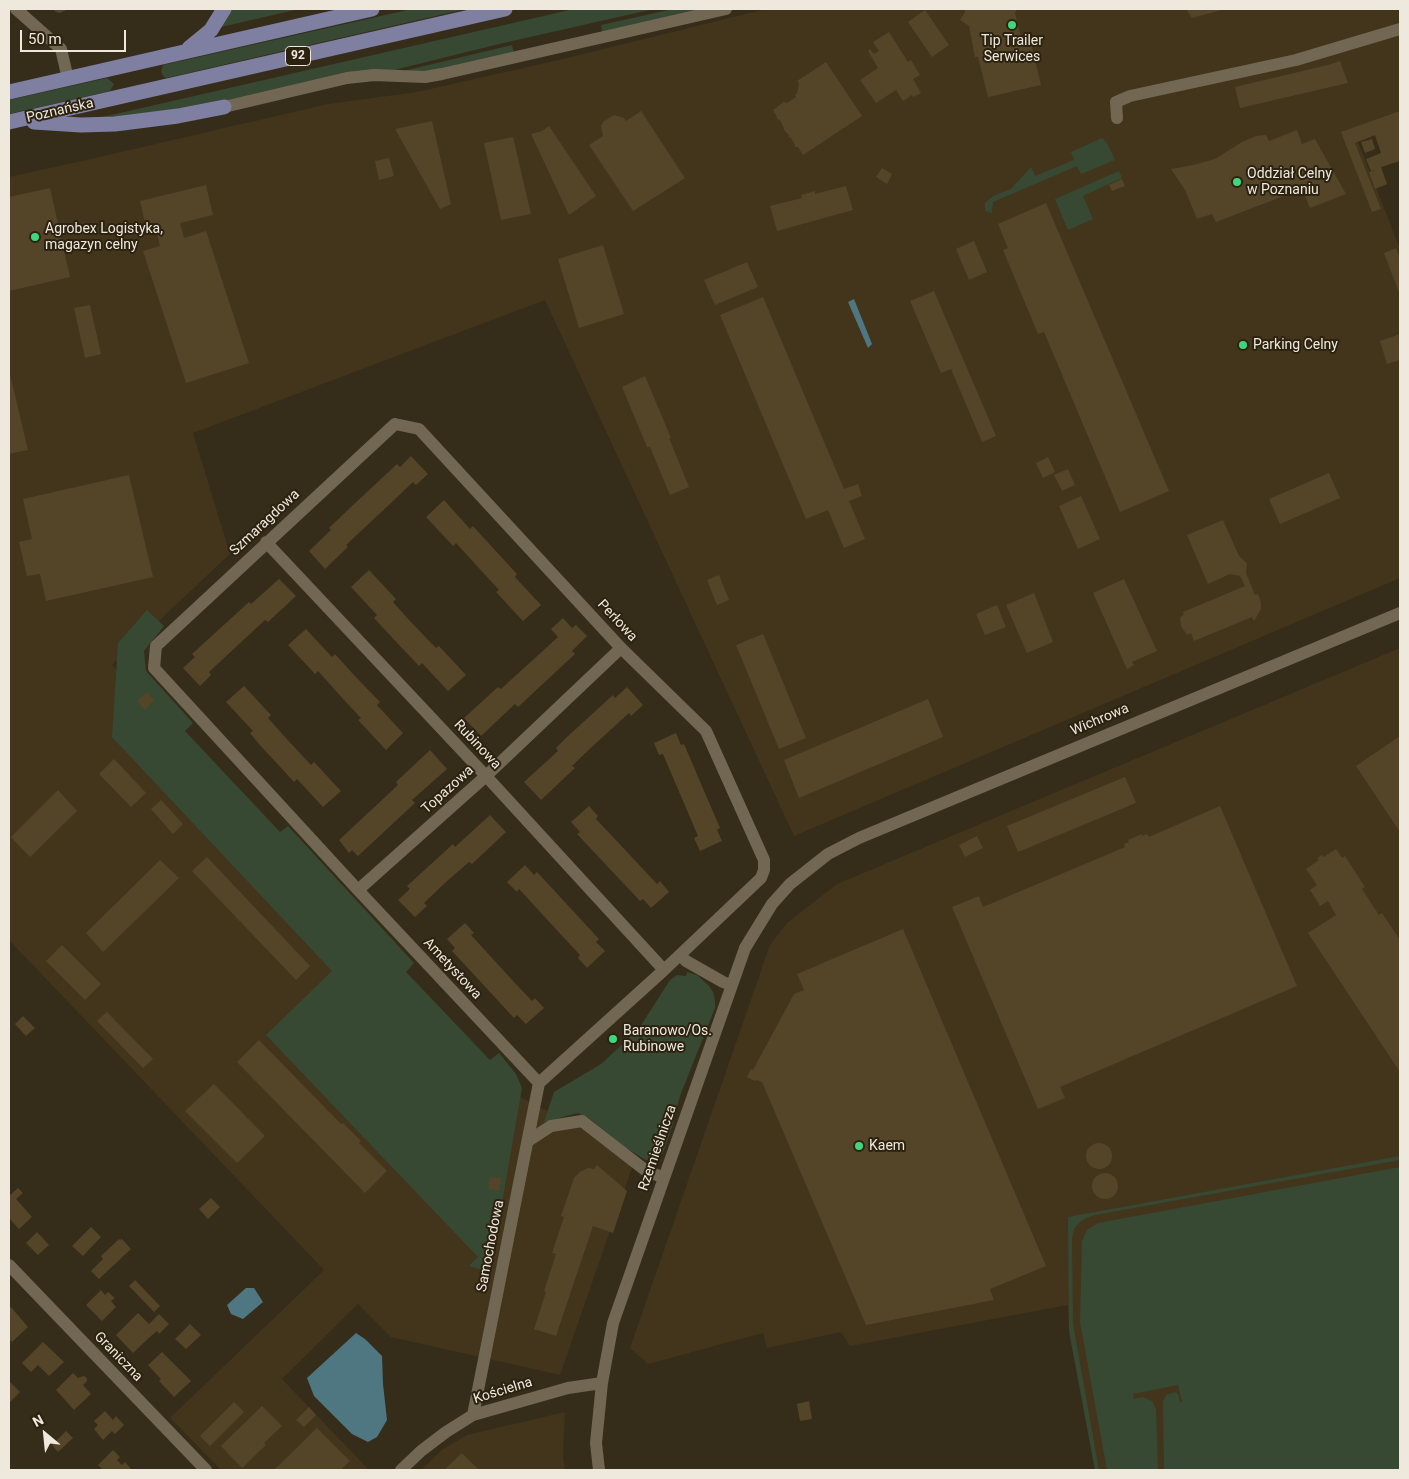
<!DOCTYPE html>
<html>
<head>
<meta charset="utf-8">
<style>
	body { margin:0 }
	#map { position:relative; width:1409px; height:1479px; overflow:hidden; background:#362c1a; font-family:Roboto,sans-serif }
	canvas { display:block }
	.frame { position:absolute; inset:0; border:10px solid #efe8dd; pointer-events:none }
	.north { position:absolute; left:20px; top:1409px; width:50px; height:50px; -webkit-text-stroke:4px #2c2210; paint-order:stroke; rotate:332deg; font-size:14px; font-weight:700; line-height:20px; text-align:center; color:#efe8dd }
	.north::after { content:''; display:block; margin:auto; width:18px; height:22px; background:#efe8dd; clip-path:polygon(50% 0,100% 100%,50% 72%,0 100%) }
	.scale { position:absolute; left:20px; top:30px; width:106px; height:22px; box-sizing:border-box; border:2px solid #efe8dd; border-top:0; padding-left:6px; font-size:15px; line-height:18px; white-space:nowrap; color:#efe8dd; -webkit-text-stroke:4px #2c2210; paint-order:stroke }
</style>
</head>
<body>
<div id="map">
<canvas width="1409" height="1479"></canvas>
<div class="frame"></div>
<div class="north">N</div>
<div class="scale">50 m</div>
</div>
<script>
const ctx = document.querySelector('canvas').getContext('2d');
ctx.lineJoin = 'round';
function paint(path, color) {
  ctx.fillStyle = color;
  ctx.fill(path, 'evenodd');
}
function poly(rows) {
  const path = new Path2D();
  for (const r of rows) {
    if (r.length === 3) {
      path.moveTo(r[0] + r[2], r[1]);
      path.arc(r[0], r[1], r[2], 0, 2 * Math.PI);
      continue;
    }
    path.moveTo(r[0], r[1]);
    for (let i = 2; i < r.length; i += 2) path.lineTo(r[i], r[i + 1]);
  }
  return path;
}
function trace(path, color, width, dash) {
  ctx.strokeStyle = color;
  ctx.lineWidth = width;
  ctx.lineCap = dash ? 'butt' : 'round';
  ctx.setLineDash(dash || []);
  ctx.stroke(path);
}
function write(font, color, halo, rows, align = 'center') {
  ctx.font = font + ' Roboto,sans-serif';
  ctx.lineWidth = 4;
  ctx.setLineDash([]);
  ctx.textBaseline = 'middle';
  ctx.strokeStyle = halo;
  ctx.fillStyle = color;
  for (const [text, x, y, turn = 0] of rows) {
    ctx.save();
    ctx.translate(x, y);
    ctx.rotate((+turn || 0) * Math.PI / 180);
    ctx.textAlign = isNaN(turn) ? turn : align;
    if (halo) ctx.strokeText(text, 0, 0);
    ctx.fillText(text, 0, 0);
    ctx.restore();
  }
}
paint(poly([
	[766,9,1400,9,1400,126,1358,142,1400,249,1400,578,794,836,545,300,193,433,230,554,112,665,516,1095,636,1156,560,1375,391,1337,358,1304,282,1379,369,1470,221,1470,170,1418,324,1270,9,940,9,177,91,159,328,104,417,92,563,59],
	[1400,648,1400,1470,1095,1470,1069,1331,1068,1305,850,1346,841,1332,767,1348,763,1333,648,1364,630,1348,770,945,787,923,837,884],
	[565,1412,563,1456,565,1470,421,1470,443,1449,467,1435]
]), '#42351b');
paint(poly([
	[232,9,299,9,221,27],
	[412,9,466,9,166,78,164,77,161,72,163,65],
	[574,9,654,9,499,44,386,72,223,103,85,121],
	[673,9,706,9,602,33,601,25],
	[512,45,514,53,434,71,399,72],
	[107,78,114,84,110,91,9,114,9,100],
	[1102,138,1107,143,1115,160,1081,174,1077,166,993,202,992,213,985,211,985,203,993,196,1011,189,1031,167,1035,176,1074,160,1071,152],
	[1119,171,1122,178,1083,196,1093,219,1068,230,1055,199],
	[147,610,164,626,144,651,146,671,193,723,185,731,280,832,288,826,414,963,406,972,490,1060,499,1053,516,1074,522,1088,490,1272,469,1266,478,1257,266,1035,332,971,112,737,118,643],
	[687,972,697,975,709,986,713,992,715,1001,715,1008,680,1096,672,1127,663,1153,657,1158,646,1160,626,1148,590,1119,578,1113,544,1122,554,1092,601,1064,638,1030,670,980,677,975,686,976],
	[1400,1156,1400,1160,1095,1215,1086,1218,1079,1223,1074,1229,1072,1238,1073,1324,1099,1470,1095,1470,1069,1331,1068,1217],
	[1400,1167,1400,1470,1164,1470,1163,1402,1166,1395,1176,1392,1178,1394,1180,1402,1182,1402,1178,1385,1133,1394,1134,1399,1143,1397,1152,1401,1156,1409,1158,1470,1107,1470,1080,1322,1082,1241,1087,1230,1098,1223]
]), '#374933');
paint(poly([
	[854,299,872,344,868,348,848,302],
	[246,1288,254,1288,263,1302,243,1319,231,1314,227,1305],
	[356,1333,365,1339,382,1356,383,1384,387,1420,377,1437,368,1442,352,1434,314,1396,307,1378]
]), '#4e7782');
paint(poly([
	[53,9,68,9,60,13,56,12],
	[965,9,1017,9,1015,13,1023,45,1031,43,1041,85,988,97,978,57,975,57,969,26,960,20,965,12],
	[1186,9,1225,9,1192,18],
	[925,10,949,45,932,57,908,22],
	[889,32,908,62,911,60,920,75,913,79,921,93,913,97,912,95,903,101,896,90,876,103,860,80,878,68,868,51,870,49,874,54,879,51,873,42],
	[1340,61,1348,83,1240,108,1235,87,1328,65],
	[826,62,862,116,803,155,798,147,795,147,795,145,791,138,788,137,789,135,784,130,784,128,780,120,777,119,777,117,773,110,784,102,787,103,796,97,795,95,797,93,799,83,797,81],
	[641,111,685,178,633,211,589,145,603,136,601,126,604,121,614,115,624,118,626,121],
	[1400,111,1400,161,1381,167,1387,184,1375,189,1369,172,1379,169,1371,171,1366,159,1381,153,1375,135,1355,143,1381,209,1372,212,1341,132],
	[432,121,451,204,440,209,395,129],
	[549,126,596,196,569,215,531,134,542,131],
	[1297,130,1302,144,1315,139,1346,194,1310,208,1302,189,1216,222,1212,214,1197,219,1185,190,1171,169,1193,165,1215,159,1242,142,1256,136,1266,135,1269,141],
	[513,137,531,214,501,220,484,143],
	[1372,139,1375,149,1365,153,1361,142],
	[389,158,394,176,379,180,375,161],
	[882,168,892,174,887,184,876,177],
	[1122,179,1125,186,1112,191,1109,185],
	[206,185,213,215,180,223,184,238,206,231,249,363,186,383,143,251,160,246,156,229,147,231,140,201],
	[846,186,853,210,777,231,770,206,802,198,801,195,815,191,815,194],
	[50,188,70,277,9,291,9,197],
	[1046,203,1169,491,1120,512,1044,332,1038,334,1003,250,1008,248,998,224],
	[974,241,987,272,969,280,956,249],
	[603,245,624,314,579,328,558,259],
	[1396,248,1400,259,1400,295,1384,253],
	[747,262,758,287,715,305,704,280],
	[934,291,996,436,982,442,951,369,941,373,910,301],
	[763,297,844,489,858,484,862,496,849,501,865,539,844,548,828,510,806,519,720,315],
	[90,305,101,354,85,358,74,308],
	[1400,334,1400,360,1387,364,1380,341],
	[9,370,28,450,9,454],
	[645,376,671,438,669,438,689,487,670,495,650,447,647,447,622,387],
	[411,456,428,474,416,485,413,482,391,503,346,545,348,547,325,569,309,551,331,530,329,528,352,506,397,464,400,467],
	[1048,457,1055,472,1043,478,1036,463],
	[1068,469,1075,485,1062,491,1054,475],
	[1329,473,1340,498,1280,524,1269,499],
	[129,475,153,577,46,601,40,574,27,576,19,542,32,539,23,499],
	[1081,496,1100,539,1078,549,1059,506],
	[444,500,470,529,473,526,482,536,517,574,515,577,541,605,523,621,496,592,499,590,456,543,453,546,426,517],
	[1223,520,1239,556,1247,563,1246,573,1255,595,1258,594,1261,602,1261,609,1254,621,1252,617,1194,641,1191,633,1187,635,1181,626,1180,618,1184,614,1183,612,1245,586,1240,576,1230,574,1208,584,1187,535],
	[369,570,396,599,393,602,410,621,436,648,439,646,466,675,448,691,422,663,419,666,401,647,374,618,377,615,351,587],
	[719,575,729,600,717,605,707,580],
	[279,579,296,596,268,622,265,620,209,672,211,675,200,686,183,668,195,657,192,654,249,602,251,604],
	[1124,579,1157,651,1132,662,1134,665,1127,669,1093,593],
	[1034,593,1053,642,1027,653,1006,605],
	[997,605,1006,627,985,635,976,614],
	[563,618,572,628,576,625,587,636,572,651,575,654,518,707,515,704,481,736,464,718,498,687,501,689,558,637,551,629],
	[306,629,332,657,335,654,353,674,380,702,377,705,403,733,386,750,358,720,361,718,344,700,318,671,315,674,288,645],
	[763,634,806,738,779,749,736,645],
	[244,686,271,715,268,718,285,737,311,765,314,762,341,791,323,807,297,779,294,782,259,744,250,733,253,731,226,702],
	[627,687,643,705,631,716,629,713,595,744,572,766,575,768,541,800,524,782,558,751,556,748,567,737,613,695,615,698],
	[147,692,154,700,145,710,137,701],
	[928,699,943,737,799,798,784,760],
	[676,733,681,745,684,744,720,828,717,830,722,841,700,851,694,838,698,836,663,754,659,755,654,743],
	[1400,736,1400,832,1356,766],
	[430,750,447,769,412,800,415,803,358,856,352,850,349,853,339,840,398,785,396,782],
	[114,759,146,793,131,807,99,774],
	[1125,777,1136,803,1018,852,1007,826],
	[58,790,77,811,30,857,11,837],
	[161,800,183,824,173,834,151,809],
	[589,806,598,816,596,819,613,837,657,884,660,881,669,892,651,908,643,899,640,901,577,834,580,832,571,822],
	[1220,806,1297,986,1060,1087,1065,1098,1038,1109,952,907,979,896,983,907,1125,847,1124,844,1129,842,1128,840,1142,834,1142,836,1147,834,1149,837],
	[490,815,506,832,472,864,469,862,446,882,424,903,427,906,415,917,398,900,410,889,407,886,453,844,455,847],
	[977,836,983,848,965,857,959,845],
	[1336,849,1342,858,1345,856,1365,887,1362,889,1379,915,1382,913,1400,940,1400,1072,1308,933,1336,915,1328,901,1320,906,1310,890,1317,885,1306,869,1319,860,1317,858,1322,855,1324,857],
	[207,857,310,966,296,980,192,871],
	[160,860,179,878,103,952,86,933],
	[525,865,534,875,537,872,599,939,596,942,605,951,587,968,578,958,580,955,554,927,519,889,517,892,507,882],
	[465,923,474,933,471,935,514,982,532,1001,535,998,544,1008,526,1024,517,1015,514,1018,452,951,455,948,447,939],
	[903,929,1046,1266,990,1289,994,1300,866,1325,762,1082,756,1080,755,1081,747,1077,751,1069,753,1070,794,994,804,990,797,974],
	[62,945,101,984,85,1000,46,961],
	[107,1012,153,1059,143,1068,97,1021],
	[23,1016,35,1028,26,1036,15,1024],
	[259,1040,341,1124,343,1123,361,1141,359,1143,387,1171,365,1193,237,1062],
	[214,1084,265,1136,237,1163,185,1111],
	[1099,1156,13],
	[597,1165,627,1191,613,1233,593,1226,556,1336,534,1329,546,1292,544,1291,556,1254,552,1253,564,1217,561,1216,574,1178,580,1172,588,1168,594,1169],
	[1105,1186,13],
	[490,1177,501,1178,499,1191,488,1189],
	[18,1188,23,1193,16,1199,32,1217,19,1229,9,1218,9,1196],
	[211,1198,220,1207,208,1219,199,1209],
	[91,1227,101,1237,83,1256,72,1246],
	[37,1232,49,1245,38,1255,26,1243],
	[119,1239,120,1240,122,1239,131,1249,99,1279,91,1271,103,1259,101,1256],
	[135,1280,160,1306,154,1312,129,1286],
	[101,1290,105,1295,108,1292,115,1298,111,1301,116,1307,102,1321,86,1305],
	[11,1307,28,1327,12,1342,9,1339,9,1309],
	[138,1313,149,1324,159,1314,169,1324,159,1334,157,1331,151,1336,133,1353,116,1335],
	[190,1324,201,1335,186,1349,175,1339],
	[43,1342,64,1362,49,1376,38,1365,31,1372,22,1363],
	[162,1352,191,1381,174,1397,159,1381,161,1379,148,1365],
	[73,1373,78,1378,84,1376,87,1378,87,1381,83,1385,91,1394,74,1410,56,1390],
	[9,1381,20,1392,9,1403],
	[809,1401,812,1419,800,1421,797,1404],
	[234,1402,244,1412,210,1446,200,1436],
	[262,1406,282,1426,264,1443,266,1445,242,1468,221,1446],
	[309,1407,316,1415,304,1427,296,1420],
	[105,1411,113,1420,116,1416,124,1425,115,1434,112,1431,103,1440,94,1429,98,1425,94,1421],
	[317,1428,350,1461,340,1470,274,1470],
	[66,1431,73,1438,58,1452,52,1445],
	[113,1450,120,1457,117,1460,122,1465,125,1462,132,1470,103,1470,98,1465],
	[462,1453,479,1470,444,1470]
]), '#544528');
trace(poly([
	[16,9,61,49,68,79],
	[224,107,347,78,374,75,425,77,442,74,726,9],
	[1117,118,1116,102,1130,96,1296,60,1400,29],
	[395,424,419,429,621,648,706,731,764,860,764,870,761,878,664,970,539,1083,358,890,154,668,156,646,395,424],
	[266,542,486,776,664,970],
	[358,890,486,776,621,648],
	[680,955,686,961,723,982,731,985],
	[528,1141,551,1126,582,1121,645,1170,664,1178],
	[9,1265,206,1470],
	[473,1415,539,1083],
	[401,1470,421,1451,446,1432,473,1415,568,1388,602,1383],
	[599,1470,596,1443,602,1383,613,1323,745,948,772,904,790,884,828,854,859,838,1400,613]
]), '#726753', 12);
trace(poly([
	[189,48,211,30,224,9],
	[9,92,372,9],
	[9,122,505,9],
	[34,122,81,125,115,124,178,116,224,107]
]), '#7f7fa2', 15);
for (const [x, y, r, color] of [
	[1012,25,5,"#3fd77d"],
	[1237,182,5,"#3fd77d"],
	[35,237,5,"#3fd77d"],
	[1243,345,5,"#3fd77d"],
	[613,1039,5,"#3fd77d"],
	[859,1146,5,"#3fd77d"]
]) {
  const dot = new Path2D();
  dot.arc(x, y, r, 0, 2 * Math.PI);
  ctx.fillStyle = color;
  ctx.fill(dot);
  trace(dot, '#2c2210', 2);
}
for (const [x, y, w] of [
	[298,56,25]
]) {
  const box = new Path2D();
  box.roundRect(x - w / 2, y - 9.5, w, 19, 4);
  ctx.fillStyle = '#2c2210';
  ctx.fill(box);
  trace(box, '#efe8dd', 1);
}
write('bold 12px', '#efe8dd', null, [
	["92",298,56]
]);
write('14px', '#efe8dd', '#2c2210', [
	["Tip Trailer",1012,41,"center"],
	["Serwices",1012,57,"center"],
	["Oddział Celny",1247,174],
	["w Poznaniu",1247,190],
	["Agrobex Logistyka,",45,229],
	["magazyn celny",45,245],
	["Parking Celny",1253,345],
	["Baranowo/Os.",623,1031],
	["Rubinowe",623,1047],
	["Kaem",869,1146]
], 'left');
write('14px', '#efe8dd', '#2c2210', [
	["Poznańska",60,111,-13],
	["Szmaragdowa",265,523,-43],
	["Perłowa",617,621,47],
	["Wichrowa",1100,720,-23],
	["Rubinowa",477,745,47],
	["Topazowa",448,790,-42],
	["Ametystowa",452,969,47],
	["Rzemieślnicza",658,1148,-71],
	["Samochodowa",491,1246,-79],
	["Graniczna",118,1357,46],
	["Kościelna",503,1391,-17]
]);
</script>
</body>
</html>
